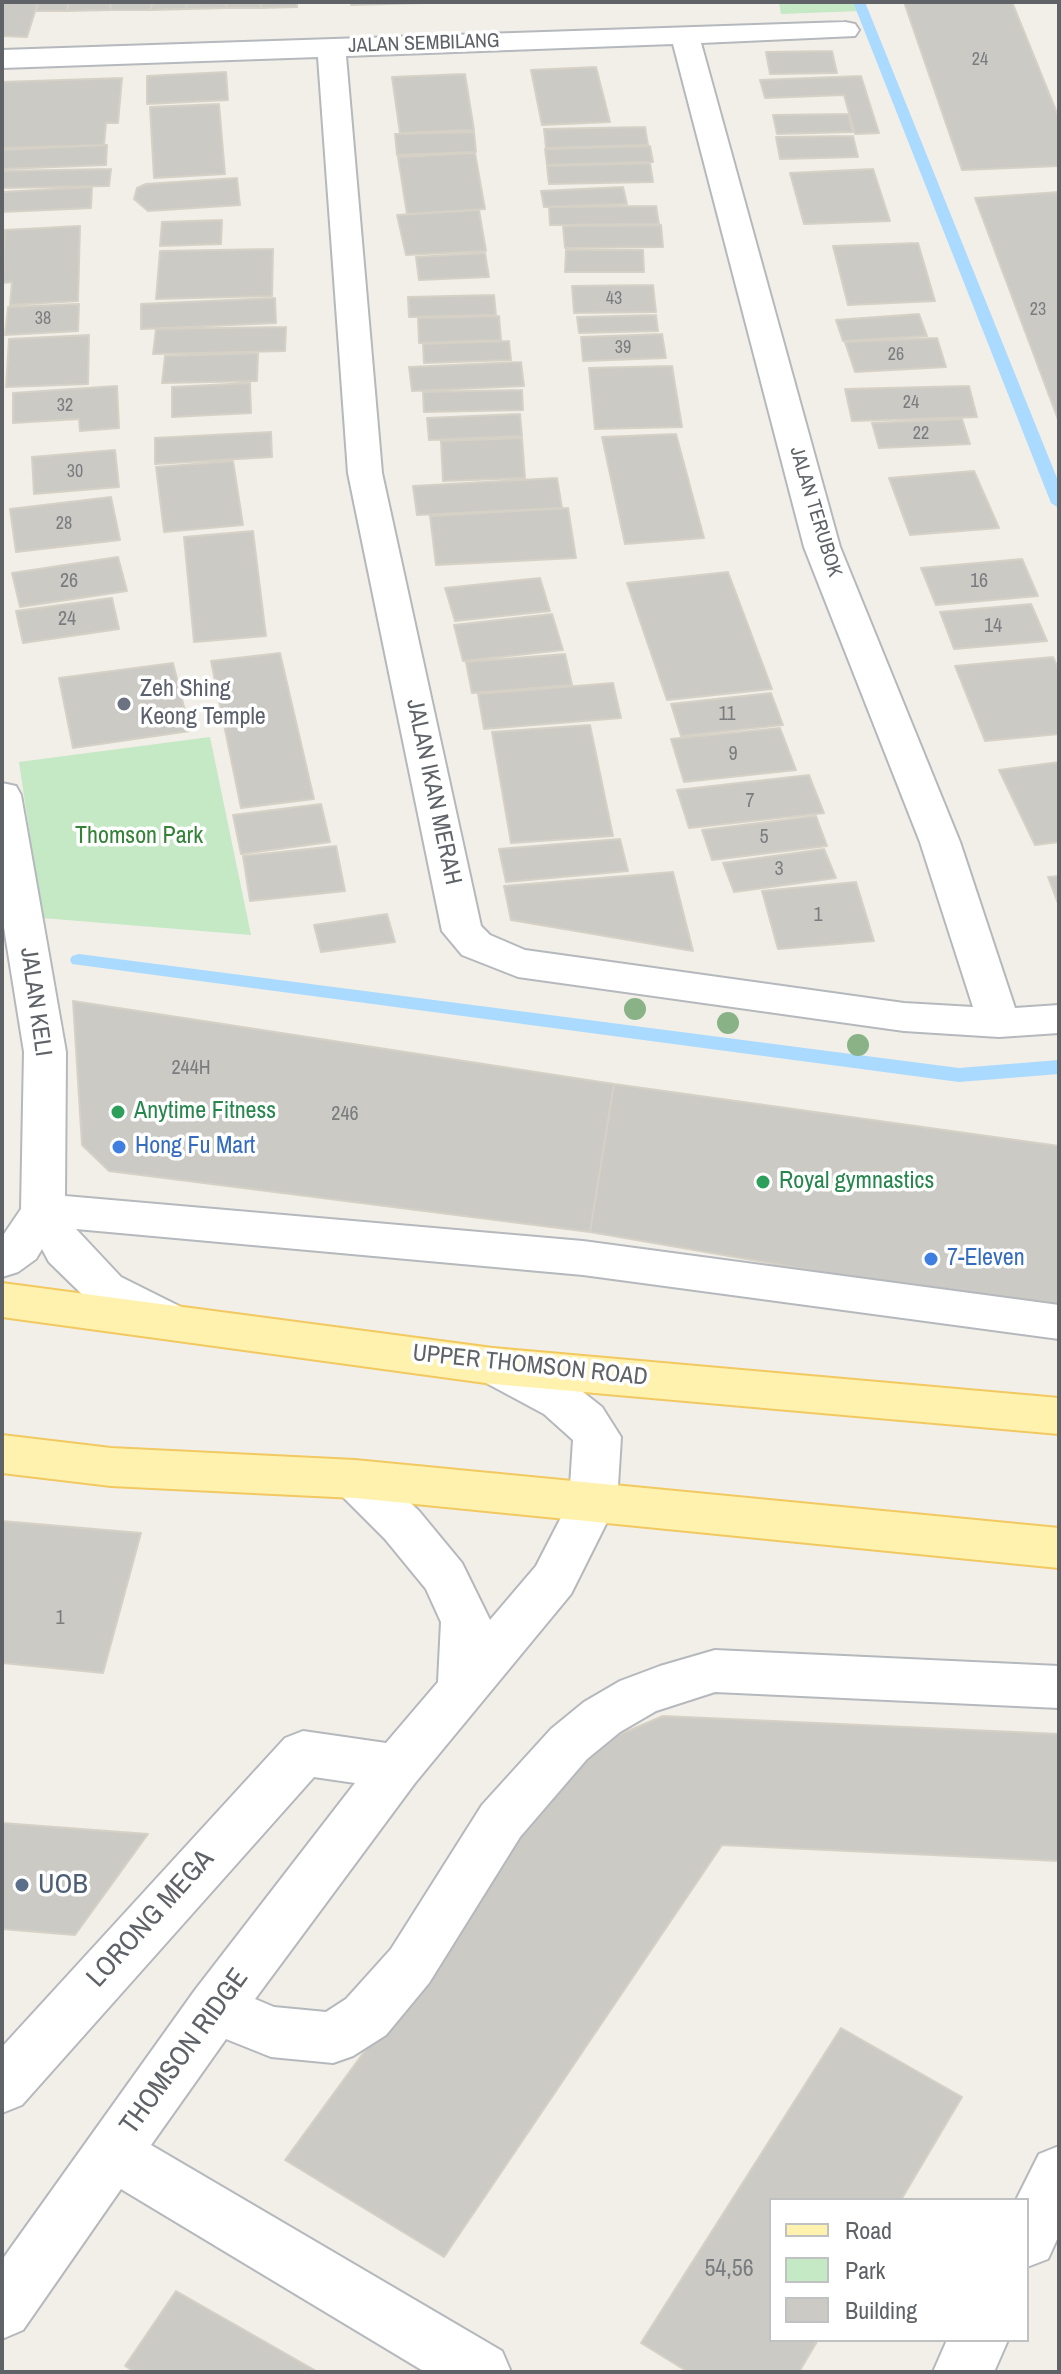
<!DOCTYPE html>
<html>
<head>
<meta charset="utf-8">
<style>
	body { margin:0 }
	#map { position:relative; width:1061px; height:2374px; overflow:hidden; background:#f1efe8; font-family:"Archivo Narrow",sans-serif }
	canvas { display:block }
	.frame { position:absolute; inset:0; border:4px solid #5f6368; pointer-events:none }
	.legend { position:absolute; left:769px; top:2198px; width:260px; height:144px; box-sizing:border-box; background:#fff; border:2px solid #bfc1c3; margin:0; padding:10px 14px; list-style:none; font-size:24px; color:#5f6368 }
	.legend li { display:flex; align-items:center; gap:16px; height:40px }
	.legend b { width:40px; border:2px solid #bfc1c3 }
</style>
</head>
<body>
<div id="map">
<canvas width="1061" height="2374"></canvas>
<div class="frame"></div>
<ul class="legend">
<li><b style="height:10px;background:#fff2af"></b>Road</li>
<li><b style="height:22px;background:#c5e8c5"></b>Park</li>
<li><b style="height:22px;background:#cccac5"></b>Building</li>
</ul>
</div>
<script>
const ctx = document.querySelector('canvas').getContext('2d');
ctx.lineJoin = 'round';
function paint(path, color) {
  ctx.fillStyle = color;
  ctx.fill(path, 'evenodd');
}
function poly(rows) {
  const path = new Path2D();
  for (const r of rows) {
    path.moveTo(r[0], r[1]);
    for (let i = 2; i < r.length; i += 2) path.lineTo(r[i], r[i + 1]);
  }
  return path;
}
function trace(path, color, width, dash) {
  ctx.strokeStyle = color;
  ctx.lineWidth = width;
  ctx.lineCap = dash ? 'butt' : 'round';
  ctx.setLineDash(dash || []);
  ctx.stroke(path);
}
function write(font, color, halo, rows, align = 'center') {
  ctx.font = font + ' "Archivo Narrow",sans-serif';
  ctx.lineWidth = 7;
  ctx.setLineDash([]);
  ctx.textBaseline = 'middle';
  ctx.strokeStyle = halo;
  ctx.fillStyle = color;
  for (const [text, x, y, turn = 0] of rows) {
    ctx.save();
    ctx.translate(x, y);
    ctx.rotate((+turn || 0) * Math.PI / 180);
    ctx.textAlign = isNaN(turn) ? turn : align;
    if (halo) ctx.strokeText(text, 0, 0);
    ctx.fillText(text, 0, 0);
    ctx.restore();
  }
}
paint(poly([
	[779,2,858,2,860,11,781,14],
	[210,737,251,935,42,918,19,762]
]), '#c5e8c5');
paint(poly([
	[853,2,865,2,1059,483,1059,508,1051,503,853,2],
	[79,954,959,1068,1059,1060,1059,1074,959,1082,72,964,70,960,72,956,79,954]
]), '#aadaff');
const building = poly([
	[2,2,38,2,27,37,2,36,2,2],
	[38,2,69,2,67,11,36,11,38,2],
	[69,2,111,2,110,10,67,11,69,2],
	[111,2,152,2,151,10,110,10,111,2],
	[152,2,187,2,186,9,151,10,152,2],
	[187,2,227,2,226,8,186,9,187,2],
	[227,2,261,2,261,8,226,8,227,2],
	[261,2,297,2,297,7,261,8,261,2],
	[351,2,462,2,351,5,351,2],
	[904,2,1012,2,1059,118,1059,166,962,170,904,2],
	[832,51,837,73,770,74,766,52,832,51],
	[596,67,610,122,542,125,531,70,596,67],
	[226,72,228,100,147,104,147,76,226,72],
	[465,74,474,130,400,133,392,77,465,74],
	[861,76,879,133,855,134,844,95,765,98,760,80,861,76],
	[122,78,118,123,106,123,104,145,2,148,2,82,122,78],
	[219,104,225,174,154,178,150,107,219,104],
	[848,114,853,132,777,134,773,115,848,114],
	[645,127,648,145,546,148,544,129,645,127],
	[474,132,476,152,397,155,395,134,474,132],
	[853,136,858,157,780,159,776,137,853,136],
	[107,145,106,165,2,169,2,150,107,145],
	[650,146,653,162,547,165,545,149,650,146],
	[475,153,485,209,407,214,398,157,475,153],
	[650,163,653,182,549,184,547,166,650,163],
	[111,169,109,186,2,188,2,171,111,169],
	[873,169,890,221,804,224,790,173,873,169],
	[237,178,240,205,148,211,134,199,137,188,146,184,237,178],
	[92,187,91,208,2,212,2,192,92,187],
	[623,187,627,204,544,207,541,191,623,187],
	[1059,192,1059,422,975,198,1059,192],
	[656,206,659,224,550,225,549,207,656,206],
	[479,210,486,251,406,255,397,215,479,210],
	[222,220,221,244,160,246,162,222,222,220],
	[661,225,663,247,565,248,563,226,661,225],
	[80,226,78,301,10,305,12,282,3,283,5,230,80,226],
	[918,243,935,301,848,305,833,246,918,243],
	[273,249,272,296,156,299,160,251,273,249],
	[566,250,643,250,644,272,565,272,566,250],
	[485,253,489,277,419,280,416,257,485,253],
	[653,285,656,312,574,313,572,286,653,285],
	[494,295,496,315,409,317,408,297,494,295],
	[275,298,276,323,141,329,141,304,275,298],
	[79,304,78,331,5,335,8,307,79,304],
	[919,314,927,336,843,341,836,320,919,314],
	[656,315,658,331,579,333,577,317,656,315],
	[499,316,501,340,419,343,418,318,499,316],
	[286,327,285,351,153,354,156,329,286,327],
	[662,334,666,358,583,361,581,337,662,334],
	[89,335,88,384,6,387,9,339,89,335],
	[937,338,946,367,855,372,845,342,937,338],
	[509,341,511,360,424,363,423,344,509,341],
	[258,353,257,381,162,383,165,356,258,353],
	[521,362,524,386,412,391,409,367,521,362],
	[672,366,682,427,595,429,589,368,672,366],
	[250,383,251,413,172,417,172,387,250,383],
	[117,386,119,428,80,431,79,419,13,423,13,393,117,386],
	[969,386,977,417,852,421,845,389,969,386],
	[522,390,523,410,424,412,423,392,522,390],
	[520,414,522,436,429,440,427,418,520,414],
	[962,419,970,444,879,448,872,423,962,419],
	[271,432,272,457,155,464,155,438,271,432],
	[676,434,704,538,625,544,602,437,676,434],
	[522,438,525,478,443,481,441,441,522,438],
	[115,450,119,487,34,494,32,457,115,450],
	[233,461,243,525,164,532,156,467,233,461],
	[974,471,999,528,910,535,889,478,974,471],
	[557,478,562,508,417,515,413,486,557,478],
	[111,497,120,540,16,552,10,509,111,497],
	[568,508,576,558,436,565,430,516,568,508],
	[253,531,266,636,194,642,184,537,253,531],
	[118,557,127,591,20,607,12,573,118,557],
	[1022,559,1038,596,936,605,921,568,1022,559],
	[728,572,772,689,667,700,627,583,728,572],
	[540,578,550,611,455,621,445,588,540,578],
	[112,598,119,629,23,643,16,611,112,598],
	[1031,604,1047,641,954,649,940,612,1031,604],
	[552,614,563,650,463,661,454,625,552,614],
	[280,653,314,799,241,808,211,661,280,653],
	[565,654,572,685,472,693,466,662,565,654],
	[1053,657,1059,670,1059,734,985,741,955,666,1053,657],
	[173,663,190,731,73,748,59,678,173,663],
	[613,683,621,718,484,729,478,694,613,683],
	[771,693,783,725,681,736,671,704,771,693],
	[590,725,613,836,511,843,492,732,590,725],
	[780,728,796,770,684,782,671,739,780,728],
	[1059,762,1059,842,1035,845,999,770,1059,762],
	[809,775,824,813,689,828,677,790,809,775],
	[321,804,330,842,241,854,233,815,321,804],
	[816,816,827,846,712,860,702,830,816,816],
	[620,839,628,871,506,882,499,849,620,839],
	[336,846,345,891,250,901,243,856,336,846],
	[824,849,836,878,734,892,723,863,824,849],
	[673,872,693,951,511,920,504,886,673,872],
	[1059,876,1059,906,1048,877,1059,876],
	[856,882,874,941,778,949,762,891,856,882],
	[387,914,395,942,321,952,314,925,387,914],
	[73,1001,614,1084,590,1232,109,1171,82,1145,73,1001],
	[614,1084,1059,1146,1059,1313,590,1232,614,1084],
	[2,1521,141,1533,103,1673,2,1663,2,1521],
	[663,1716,1059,1734,1059,1861,722,1845,444,2257,285,2160,568,1773,609,1739,663,1716],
	[2,1823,148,1834,75,1935,2,1929,2,1823],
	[841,2028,962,2097,901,2200,771,2200,771,2340,818,2340,799,2372,688,2372,641,2343,841,2028],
	[176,2291,318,2372,135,2372,125,2366,176,2291]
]);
paint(building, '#cccac5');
trace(building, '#d6d1c6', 2);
const minor = poly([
	[845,22,855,24,859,30,855,36,701,43,840,547,960,842,1015,1008,1059,1005,1059,1033,999,1037,904,1031,518,977,462,955,442,931,348,473,318,57,2,68,2,50,845,22],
	[673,44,804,547,920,842,973,1007,904,1003,525,950,490,935,481,926,382,473,346,56,673,44],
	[2,783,16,786,21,795,66,1052,65,1196,583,1241,1059,1305,1059,1339,583,1275,76,1229,121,1277,185,1309,192,1321,185,1333,169,1338,153,1333,89,1301,49,1262,42,1249,36,1259,18,1272,2,1277,2,1237,21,1209,24,1052,2,915,2,783],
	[493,1348,578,1388,602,1407,621,1437,617,1502,571,1594,415,1783,255,1999,274,2007,326,2012,346,1999,391,1949,482,1805,551,1729,584,1702,620,1681,660,1666,715,1650,1059,1666,1059,1708,715,1692,656,1711,620,1732,587,1759,520,1837,429,1983,386,2035,353,2056,333,2063,271,2057,226,2039,151,2145,502,2351,511,2372,425,2372,121,2189,23,2330,2,2339,2,2260,195,1990,355,1783,314,1777,22,2105,2,2113,2,2047,285,1738,303,1731,386,1743,438,1682,441,1622,426,1589,385,1539,338,1492,331,1479,338,1466,355,1460,372,1466,419,1511,462,1563,490,1620,536,1566,569,1502,573,1440,544,1414,477,1378,470,1366,477,1354,493,1348],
	[1059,2146,1059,2235,1048,2259,1027,2267,1027,2200,1016,2200,1039,2154,1059,2146],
	[947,2340,1008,2340,994,2372,933,2372,947,2340]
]);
const major = poly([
	[2,1283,493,1348,1059,1398,1059,1434,493,1384,2,1317,2,1283],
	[2,1435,111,1448,355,1460,1059,1528,1059,1568,355,1498,111,1486,2,1473,2,1435]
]);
trace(minor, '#b5b8bc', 4);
trace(major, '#f2c960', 4);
paint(minor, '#fff');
paint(major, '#fff2af');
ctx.fillStyle = '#89b387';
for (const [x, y] of [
	[635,1009],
	[728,1023],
	[858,1045]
]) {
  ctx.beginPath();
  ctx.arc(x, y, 11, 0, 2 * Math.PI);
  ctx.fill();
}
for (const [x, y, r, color] of [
	[124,704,8,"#6b7280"],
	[118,1112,8,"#2e9e5b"],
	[119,1147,8,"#3f7fe0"],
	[763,1182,8,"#2e9e5b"],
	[931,1259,8,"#3f7fe0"],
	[22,1885,8,"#5c6f8a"]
]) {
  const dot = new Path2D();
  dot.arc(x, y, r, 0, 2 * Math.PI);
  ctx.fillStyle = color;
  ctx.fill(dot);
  trace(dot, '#fff', 3);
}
write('18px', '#7a7d7f', null, [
	["24",980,60],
	["43",614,299],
	["23",1038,310],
	["38",43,319],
	["39",623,348],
	["26",896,355],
	["24",911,403],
	["32",65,406],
	["22",921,434],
	["30",75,472],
	["28",64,524]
]);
write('20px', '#5f6368', '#fff', [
	["JALAN SEMBILANG",424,44,-2],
	["JALAN TERUBOK",815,512,73]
]);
write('20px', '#7a7d7f', null, [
	["26",69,582],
	["16",979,582],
	["24",67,620],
	["14",993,627],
	["11",727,715],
	["9",733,755],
	["7",750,802],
	["5",764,838],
	["3",779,870],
	["1",818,916],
	["244H",191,1069],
	["246",345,1115],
	["1",60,1619]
]);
write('24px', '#5b616d', '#fff', [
	["Zeh Shing",140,690],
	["Keong Temple",140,718]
], 'left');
write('24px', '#5f6368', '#fff', [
	["JALAN IKAN MERAH",433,792,78],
	["JALAN KELI",35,1002,82],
	["UPPER THOMSON ROAD",530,1366,6]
]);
write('24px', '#348238', '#fff', [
	["Thomson Park",139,837]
]);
write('24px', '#27864d', '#fff', [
	["Anytime Fitness",134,1112],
	["Royal gymnastics",779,1182]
], 'left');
write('24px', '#366cbe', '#fff', [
	["Hong Fu Mart",135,1147],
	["7-Eleven",947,1259]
], 'left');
write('24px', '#7a7d7f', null, [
	["54,56",729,2270]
]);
write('28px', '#4e5e75', '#fff', [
	["UOB",38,1885]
], 'left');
write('28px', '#5f6368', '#fff', [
	["LORONG MEGA",151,1919,-48],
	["THOMSON RIDGE",185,2052,-54]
]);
</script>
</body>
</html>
